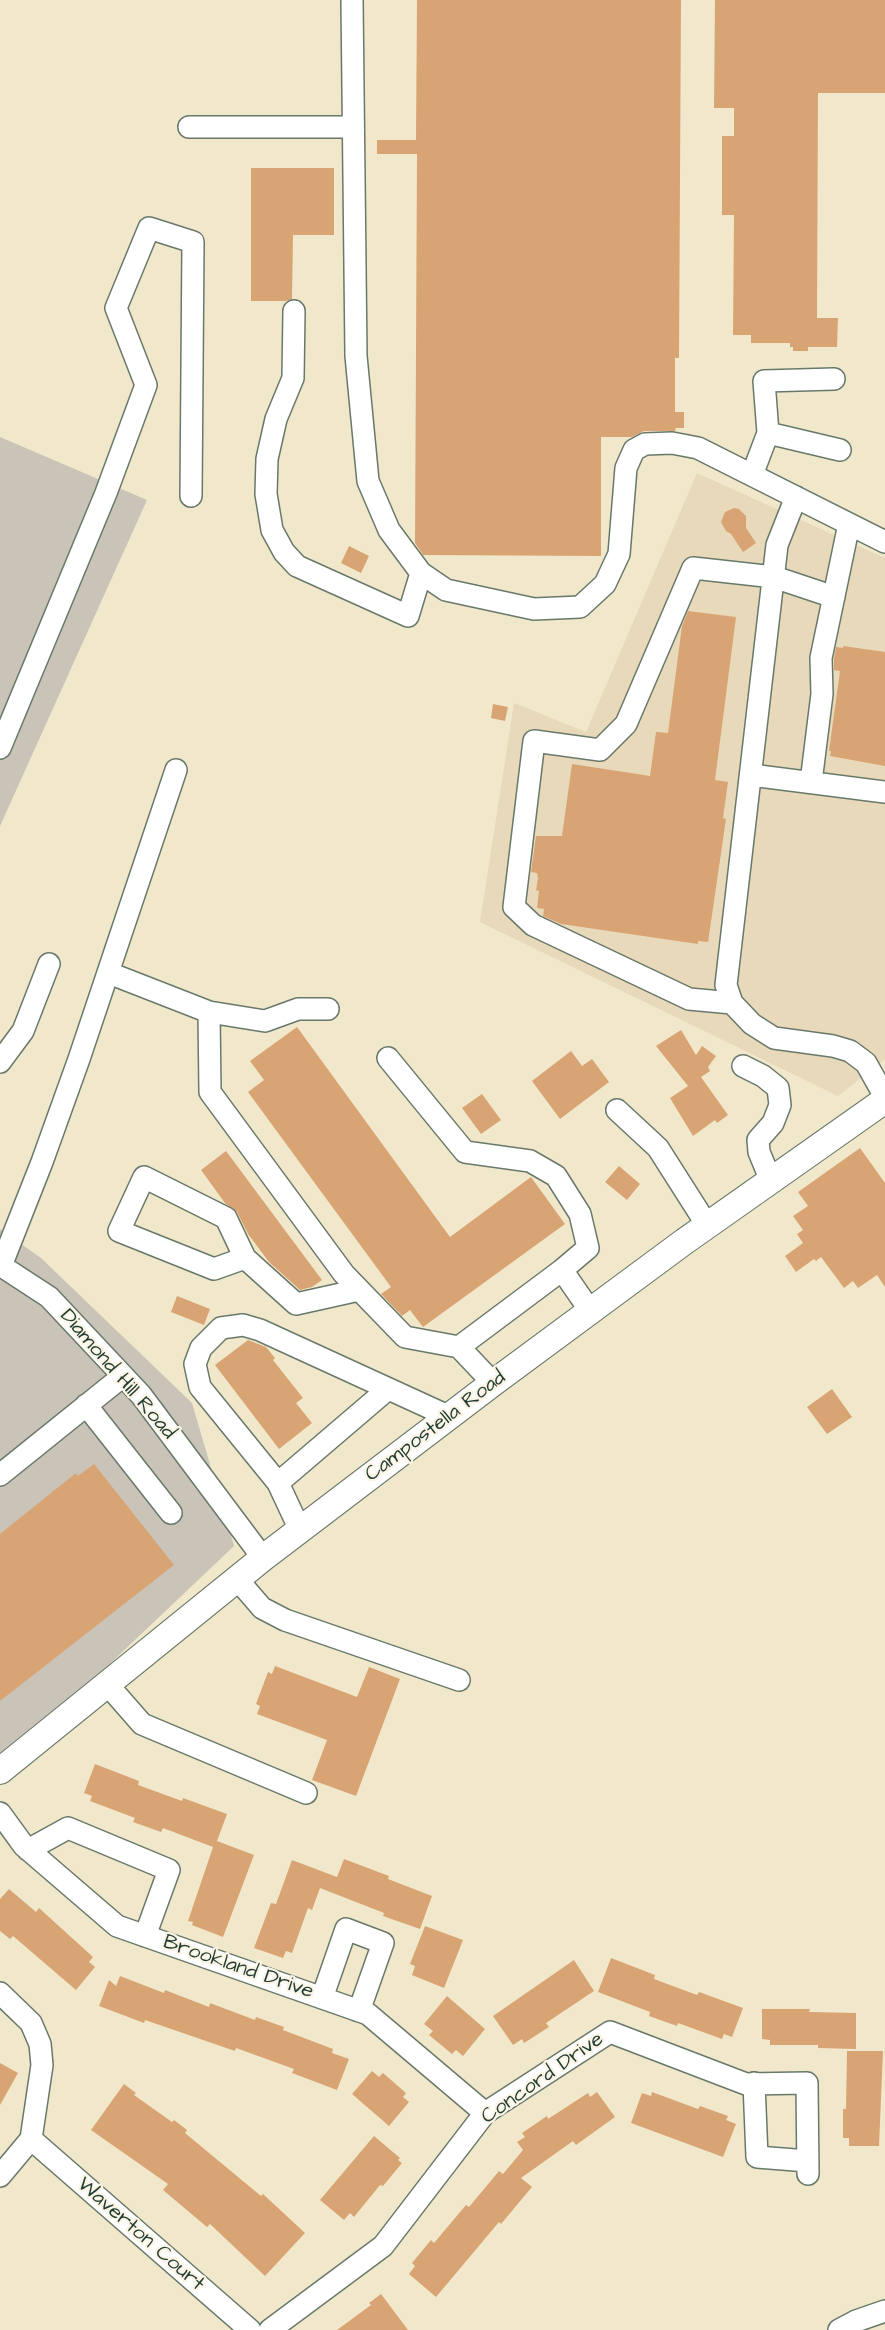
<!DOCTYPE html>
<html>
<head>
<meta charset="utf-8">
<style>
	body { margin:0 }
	canvas { display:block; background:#f1e8cb }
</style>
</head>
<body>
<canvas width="885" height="2330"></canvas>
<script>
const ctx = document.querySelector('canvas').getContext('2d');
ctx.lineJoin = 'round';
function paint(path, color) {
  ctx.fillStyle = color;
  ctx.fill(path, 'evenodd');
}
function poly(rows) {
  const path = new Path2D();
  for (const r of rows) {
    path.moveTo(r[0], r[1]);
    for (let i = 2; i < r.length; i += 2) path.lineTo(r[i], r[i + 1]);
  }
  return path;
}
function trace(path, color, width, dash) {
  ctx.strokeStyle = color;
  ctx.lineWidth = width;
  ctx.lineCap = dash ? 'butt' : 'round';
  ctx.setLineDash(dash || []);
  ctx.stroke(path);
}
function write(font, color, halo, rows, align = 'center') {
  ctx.font = font + ' "Architects Daughter",sans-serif';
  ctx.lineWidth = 4.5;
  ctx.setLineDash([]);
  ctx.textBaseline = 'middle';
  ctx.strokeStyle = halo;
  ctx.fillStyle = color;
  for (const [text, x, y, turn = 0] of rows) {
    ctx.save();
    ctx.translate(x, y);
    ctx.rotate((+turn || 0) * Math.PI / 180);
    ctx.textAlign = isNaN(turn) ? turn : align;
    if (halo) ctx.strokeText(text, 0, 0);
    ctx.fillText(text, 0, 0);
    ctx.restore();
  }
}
paint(poly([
	[697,473,885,558,885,1059,838,1096,480,922,514,703,586,732]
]), '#e8d9ba');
paint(poly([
	[0,437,147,500,0,826],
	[0,1229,41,1258,192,1403,234,1546,0,1768]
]), '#c9c3b8');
paint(poly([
	[417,0,681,0,679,358,675,358,675,412,684,412,684,428,676,428,675,431,644,431,632,437,601,437,601,556,423,555,415,543,417,154,377,154,377,140,416,140],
	[715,0,885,0,885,93,818,93,817,318,838,318,837,347,808,347,808,351,793,351,793,347,790,347,790,343,751,343,751,335,733,335,734,215,722,215,722,136,734,136,734,108,714,108],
	[251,168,334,168,334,235,293,235,292,299,286,301,251,301],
	[734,508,739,509,746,516,746,528,756,543,743,552,731,534,726,531,721,522,725,512],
	[349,546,369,556,361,573,341,563],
	[688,611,736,617,715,780,728,782,723,818,726,819,708,942,698,941,698,944,561,924,543,916,544,909,537,908,539,891,536,890,538,878,537,873,531,872,536,836,562,836,572,764,650,776,656,732,668,733,682,626],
	[843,646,885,652,885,766,830,756,831,751,829,751,840,671,834,670,834,659,836,647,843,648],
	[493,704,508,707,505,721,491,718],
	[297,1027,450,1237,531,1177,565,1224,423,1327,410,1310,402,1316,381,1294,391,1287,248,1092,264,1080,250,1061],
	[681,1030,696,1055,702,1046,716,1056,708,1067,710,1071,701,1077,728,1115,717,1123,715,1120,693,1136,670,1098,688,1086,656,1046],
	[571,1051,582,1066,592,1059,609,1082,560,1119,532,1081],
	[482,1094,501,1120,481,1134,462,1108],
	[860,1148,885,1183,885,1287,877,1275,858,1288,853,1281,844,1288,821,1257,816,1261,814,1259,796,1272,785,1256,803,1243,797,1234,803,1230,793,1216,808,1206,798,1192],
	[226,1151,322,1280,312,1287,300,1290,269,1262,248,1234,237,1212,225,1203,201,1170],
	[619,1166,640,1184,627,1200,605,1182],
	[177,1296,210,1309,204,1325,171,1312],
	[248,1340,266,1347,275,1358,273,1360,303,1398,296,1403,312,1423,279,1449,215,1365],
	[832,1389,852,1417,827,1434,807,1407],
	[94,1464,174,1565,0,1701,0,1534,76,1473,78,1476],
	[275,1666,357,1697,369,1667,400,1679,356,1796,312,1780,327,1740,257,1714,260,1706,256,1704,268,1672,272,1674],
	[95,1764,139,1781,138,1785,182,1801,183,1798,227,1814,217,1841,254,1855,223,1937,192,1925,193,1922,188,1921,213,1847,163,1828,161,1832,133,1822,135,1818,90,1801,92,1796,84,1793],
	[344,1859,389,1876,388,1879,432,1896,420,1929,383,1916,384,1913,320,1888,312,1910,308,1908,292,1953,286,1951,283,1958,254,1948,271,1903,276,1904,292,1860,337,1877],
	[9,1889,36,1912,39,1908,93,1957,89,1962,95,1967,76,1990,13,1936,10,1939,0,1931,0,1899],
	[425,1926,463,1940,444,1988,412,1975,415,1966,410,1964],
	[611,1958,655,1975,654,1979,697,1995,699,1992,743,2008,732,2037,724,2034,722,2039,678,2023,677,2026,649,2016,650,2012,598,1992],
	[574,1960,594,1991,546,2023,549,2027,524,2043,522,2039,513,2045,493,2016],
	[120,1976,164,1993,165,1990,209,2007,210,2003,255,2020,256,2017,284,2027,283,2030,333,2049,332,2053,349,2059,337,2090,292,2073,294,2069,236,2048,235,2051,145,2020,144,2023,99,2006,109,1980,116,1986],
	[447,1996,485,2029,463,2056,456,2050,452,2054,429,2035,433,2031,424,2024],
	[762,2009,810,2009,809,2012,856,2013,856,2049,818,2048,818,2045,770,2045,770,2040,762,2039],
	[847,2051,883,2051,879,2146,849,2146,849,2138,843,2138,843,2109,846,2109],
	[0,2063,18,2073,0,2105],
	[372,2071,379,2077,383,2073,406,2093,403,2097,409,2102,389,2126,352,2094],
	[124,2084,136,2093,134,2095,172,2122,174,2120,187,2130,185,2133,261,2196,263,2194,305,2233,265,2276,210,2224,207,2227,163,2190,168,2184,91,2130],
	[597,2092,615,2117,576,2145,573,2141,521,2178,532,2187,501,2224,499,2222,436,2297,409,2274,415,2266,412,2263,431,2240,434,2243,466,2205,469,2207,499,2171,503,2174,523,2150,517,2142,525,2137,522,2133,547,2116,548,2119,588,2093,590,2097],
	[652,2092,698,2109,700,2106,728,2116,726,2120,736,2124,723,2157,631,2123,642,2093,651,2096],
	[374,2136,400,2158,398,2160,402,2163,383,2186,380,2185,354,2217,350,2213,344,2220,320,2200],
	[381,2294,408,2330,337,2330,371,2305,369,2303]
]), '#d9a474');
const minor = poly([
	[352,0,356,356,368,481,389,530,421,573,446,590,534,609,580,607,605,584,619,554,626,468,634,450,645,444,672,443,698,448,885,542],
	[189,127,353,127],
	[294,311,293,378,276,419,267,459,266,494,272,530,284,552,297,566,408,616,421,573],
	[768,433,840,450],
	[752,475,768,433,764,381,834,379],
	[796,497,777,545,726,985,732,1003,752,1024,774,1038,833,1046,850,1051,866,1063,885,1097],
	[0,748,106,493,146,385,116,308,149,228,193,242,191,496],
	[751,775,885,792],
	[811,782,822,694,821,658,849,524],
	[109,973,209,1012,265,1021,298,1009,328,1009],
	[732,1003,689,999,533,925,514,907,534,741,600,750,626,724,693,568,774,577,834,597],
	[209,1012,210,1092,344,1274,405,1337,459,1347,493,1383],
	[388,1058,465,1152,530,1161,556,1176,580,1214,588,1248,562,1270,591,1312],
	[0,1062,23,1031,49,964],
	[743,1066,763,1076,778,1088,780,1105,773,1123,758,1140,759,1152,771,1181],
	[617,1110,658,1148,707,1225],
	[245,1258,214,1269,119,1231,144,1177,226,1218,245,1258,296,1304,359,1290],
	[0,1265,49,1297,141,1395,263,1558],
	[1,1266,42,1162,79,1059,176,770],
	[459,1347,562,1270],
	[86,1405,171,1513],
	[0,1475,123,1376],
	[278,1483,388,1389],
	[300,1530,278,1483,200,1387,195,1364,201,1348,221,1328,243,1325,260,1330,450,1417],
	[237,1579,262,1608,285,1620,459,1680],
	[107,1684,142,1724,306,1793],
	[0,1813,24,1846,117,1926,368,2014,485,2113],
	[28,1850,68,1828,169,1870,145,1936],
	[0,1993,31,2023,40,2044,42,2065,31,2139,0,2176],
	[322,1998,346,1929,383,1943,359,2011],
	[754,2083,757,2157,808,2161],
	[31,2139,250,2330],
	[270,2330,383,2246,485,2113,610,2032,746,2084,807,2083,808,2174],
	[839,2330,856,2321,885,2311]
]);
const major = poly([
	[0,1771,263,1558,493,1383,685,1241,885,1100]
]);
trace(minor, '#687969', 24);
trace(major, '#687969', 28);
trace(minor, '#fff', 21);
trace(major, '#fff', 26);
write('21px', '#1f3d34', '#fcf5e5', [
	["Diamond Hill Road",117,1375,49],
	["Campostella Road",436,1427,-37],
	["Brookland Drive",238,1968,19],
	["Concord Drive",543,2079,-35],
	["Waverton Court",140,2235,41]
]);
</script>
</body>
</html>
